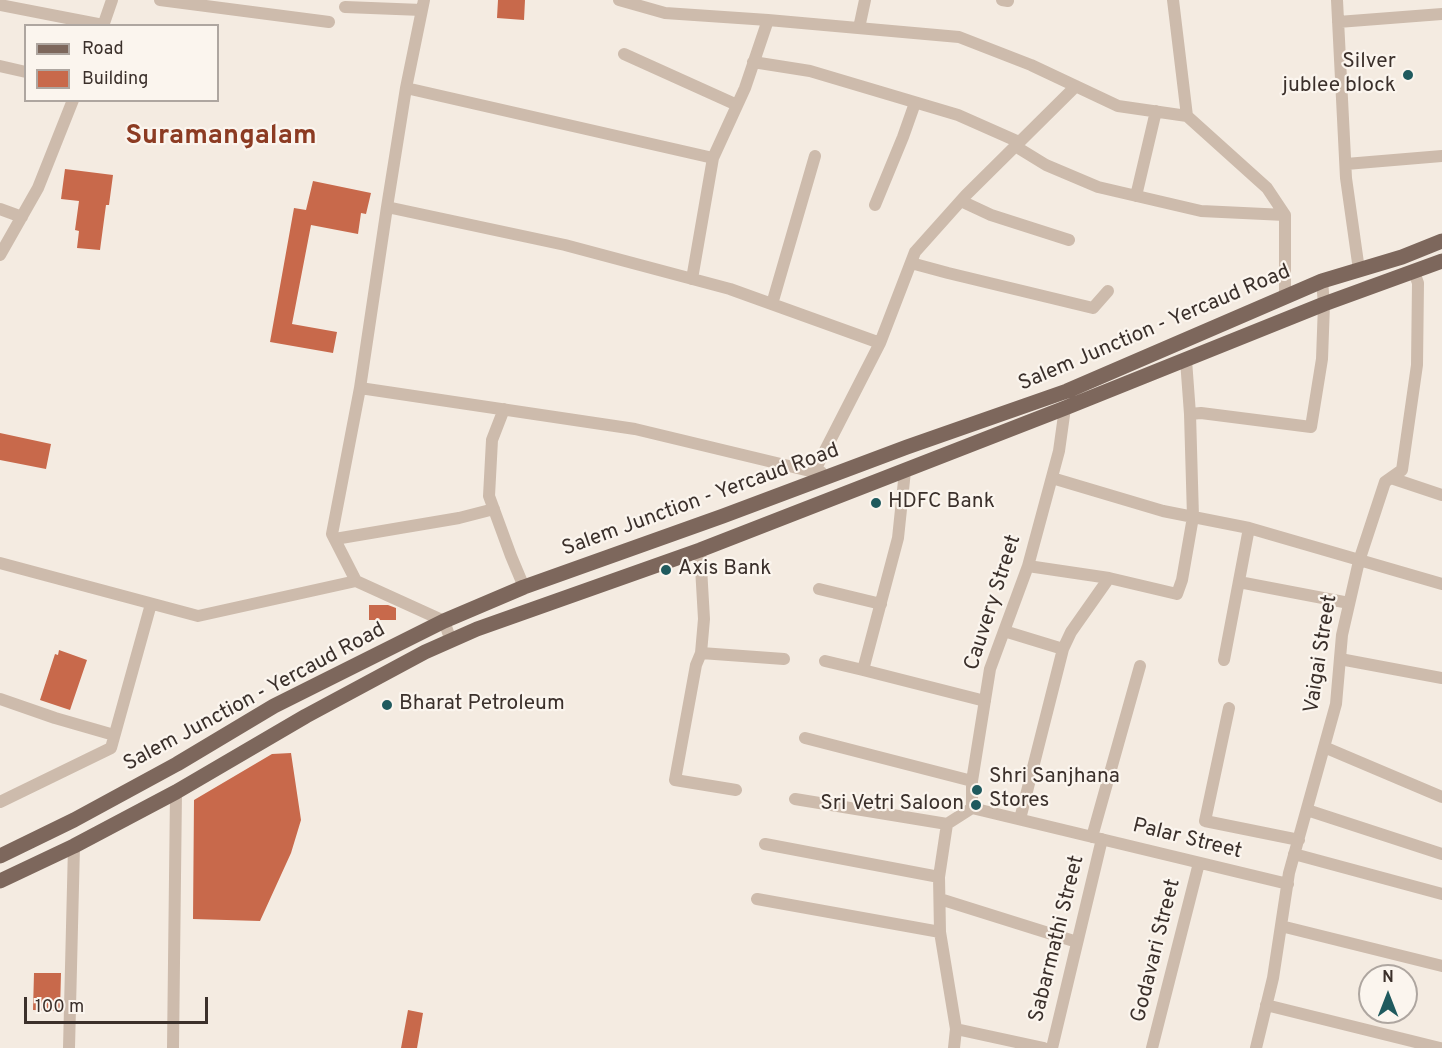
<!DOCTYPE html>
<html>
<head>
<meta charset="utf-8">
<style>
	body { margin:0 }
	#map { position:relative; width:1442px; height:1048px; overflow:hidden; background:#f4ebe1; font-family:Overpass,sans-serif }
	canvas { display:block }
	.legend { position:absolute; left:24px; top:24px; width:195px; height:78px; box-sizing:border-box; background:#fbf5ee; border:2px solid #aea6a0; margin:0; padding:8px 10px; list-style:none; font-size:18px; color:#3b302b }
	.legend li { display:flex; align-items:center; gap:12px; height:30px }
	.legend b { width:30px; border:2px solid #aea6a0 }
	.north { position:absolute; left:1358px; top:964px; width:60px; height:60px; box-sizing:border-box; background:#fbf5ee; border:2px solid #aea6a0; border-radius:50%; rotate:0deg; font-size:16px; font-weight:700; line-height:24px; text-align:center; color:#3b302b }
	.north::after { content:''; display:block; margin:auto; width:21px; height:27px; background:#1f5a5e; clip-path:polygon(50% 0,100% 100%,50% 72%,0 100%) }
	.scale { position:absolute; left:24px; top:997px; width:184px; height:27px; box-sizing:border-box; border:3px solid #3b302b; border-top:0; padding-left:8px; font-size:18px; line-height:21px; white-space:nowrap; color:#3b302b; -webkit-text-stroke:4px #fbf5ee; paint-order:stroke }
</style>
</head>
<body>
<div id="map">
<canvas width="1442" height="1048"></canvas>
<ul class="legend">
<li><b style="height:8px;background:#7d675c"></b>Road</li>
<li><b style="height:16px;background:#c8694b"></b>Building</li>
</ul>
<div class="north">N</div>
<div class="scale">100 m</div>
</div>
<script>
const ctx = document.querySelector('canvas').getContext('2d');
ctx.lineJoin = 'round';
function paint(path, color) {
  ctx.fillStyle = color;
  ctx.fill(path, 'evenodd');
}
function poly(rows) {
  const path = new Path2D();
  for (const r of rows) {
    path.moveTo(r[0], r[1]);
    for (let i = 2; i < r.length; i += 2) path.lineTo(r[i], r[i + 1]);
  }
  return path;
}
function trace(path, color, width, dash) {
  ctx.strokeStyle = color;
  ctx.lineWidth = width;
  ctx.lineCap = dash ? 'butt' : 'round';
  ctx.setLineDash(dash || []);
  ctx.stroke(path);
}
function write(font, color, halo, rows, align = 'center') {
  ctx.font = font + ' Overpass,sans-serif';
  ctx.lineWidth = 4.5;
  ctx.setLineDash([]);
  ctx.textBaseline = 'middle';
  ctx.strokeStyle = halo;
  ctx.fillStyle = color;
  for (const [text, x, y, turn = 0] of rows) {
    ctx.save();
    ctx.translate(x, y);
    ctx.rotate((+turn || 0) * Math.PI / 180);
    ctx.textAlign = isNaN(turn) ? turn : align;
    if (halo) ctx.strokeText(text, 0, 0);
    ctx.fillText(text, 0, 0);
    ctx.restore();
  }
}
paint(poly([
	[498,0,525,0,524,20,497,18],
	[65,169,113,175,109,205,106,205,100,250,77,248,79,231,75,230,79,201,61,199],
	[313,181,371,193,366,214,361,213,358,234,311,225,292,324,337,332,333,353,270,342,294,208,306,210],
	[0,433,51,444,46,469,0,460],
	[369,605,388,605,396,608,396,620,369,620],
	[59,650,87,660,70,710,40,700,55,654,58,655],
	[291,753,301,820,291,853,260,921,193,919,194,800,272,754],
	[34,973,61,973,60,1011,33,1010],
	[408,1010,423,1013,417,1048,401,1048]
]), '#c8694b');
trace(poly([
	[160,0,329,22],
	[619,0,665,13,768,20,959,37,1031,65,1118,106,1187,116,1267,188,1285,215,1285,298],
	[1002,0,1008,1],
	[1173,0,1187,116],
	[1337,0,1346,178,1359,270],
	[0,5,103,25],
	[345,7,422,10],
	[1338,22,1442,14],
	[103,26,112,0],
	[859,28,865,0],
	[624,54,737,105],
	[753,62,810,71,958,115,1019,142],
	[0,66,26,72],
	[406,88,424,0],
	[1015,146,1046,165,1098,187,1201,211,1285,215],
	[713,158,745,88,768,20],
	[1346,164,1442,156],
	[1136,196,1156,111],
	[961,201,991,215,1069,240],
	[875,205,903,137,915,103],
	[387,207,406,88,713,158,692,279],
	[0,209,22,217],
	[0,255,38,188,73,100],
	[911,263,948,273,1093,308,1108,291],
	[772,304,815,156],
	[880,343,915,252,966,195,1076,86],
	[360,388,387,207,565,245,730,289,880,343,814,472],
	[504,409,492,440,489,496,511,556,524,587],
	[1190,414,1201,413,1311,427,1322,359,1324,304,1322,281],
	[905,471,898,538,863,670,985,701],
	[1052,478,1163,511,1249,528,1442,584],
	[1391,478,1442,495],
	[335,539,459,518,494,509],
	[700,550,704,619,701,653,696,665,675,780,736,790],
	[0,563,198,616,356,581,444,621,451,641],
	[1028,566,1109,578,1177,594,1182,580,1193,517,1190,414,1186,360],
	[356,581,332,534,360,388,635,429,814,472,821,472],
	[1239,582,1349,603],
	[819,589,881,604],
	[1004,631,1063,649],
	[701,653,784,659],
	[1340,659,1442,678],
	[1224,660,1249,528],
	[825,661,863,670],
	[0,699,55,718,114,735],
	[1229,708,1205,821,1299,840],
	[805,738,972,781],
	[1324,747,1442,797],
	[795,799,947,824],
	[0,802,111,748,151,604],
	[972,808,1288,884],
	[1307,810,1442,854],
	[1020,819,1063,649,1071,632,1109,578],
	[1092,837,1140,666],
	[765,844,939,877],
	[1294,854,1442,894],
	[757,899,940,932],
	[940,899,1077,942],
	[1281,926,1442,966],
	[1266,1005,1440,1048],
	[956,1029,1044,1048],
	[69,1048,74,846],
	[173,1048,176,792],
	[954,1048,956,1029,940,932,939,877,947,824,972,808,972,781,990,669,1028,566,1059,451,1065,408],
	[1052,1048,1102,839],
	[1152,1048,1199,863],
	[1256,1048,1273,978,1289,873,1336,704,1342,635,1359,561,1385,482,1402,470,1417,365,1418,283,1414,272]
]), '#cdbbac', 12);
trace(poly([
	[0,856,74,820,177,764,274,706,444,621,524,587,723,516,907,447,1067,391,1322,281,1402,257,1442,241],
	[0,881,74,846,176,792,306,716,425,652,477,629,700,550,1065,408,1324,304,1442,261]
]), '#7d675c', 15);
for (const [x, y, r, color] of [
	[1408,75,6,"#1f5a5e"],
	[876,503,6,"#1f5a5e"],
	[666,570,6,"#1f5a5e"],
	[387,705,6,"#1f5a5e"],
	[977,790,6,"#1f5a5e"],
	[976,805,6,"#1f5a5e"]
]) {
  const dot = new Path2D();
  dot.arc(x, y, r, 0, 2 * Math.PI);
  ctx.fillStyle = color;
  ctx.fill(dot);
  trace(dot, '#fbf5ee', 2);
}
write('21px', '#3b302b', '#fbf5ee', [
	["Silver",1396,63,"right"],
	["jublee block",1396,87,"right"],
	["HDFC Bank",888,503],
	["Axis Bank",678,570],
	["Bharat Petroleum",399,705],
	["Shri Sanjhana",989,778],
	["Stores",989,802],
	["Sri Vetri Saloon",964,805,"right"]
], 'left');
write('21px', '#3b302b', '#fbf5ee', [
	["Salem Junction - Yercaud Road",1155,329,-23],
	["Salem Junction - Yercaud Road",701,501,-20],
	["Cauvery Street",994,603,-72],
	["Vaigai Street",1322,654,-81],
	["Salem Junction - Yercaud Road",255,698,-28],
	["Palar Street",1187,840,14],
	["Sabarmathi Street",1058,939,-76],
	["Godavari Street",1157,951,-76]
]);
write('bold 27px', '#8c3b22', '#fbf5ee', [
	["Suramangalam",221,138]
]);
</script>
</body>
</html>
